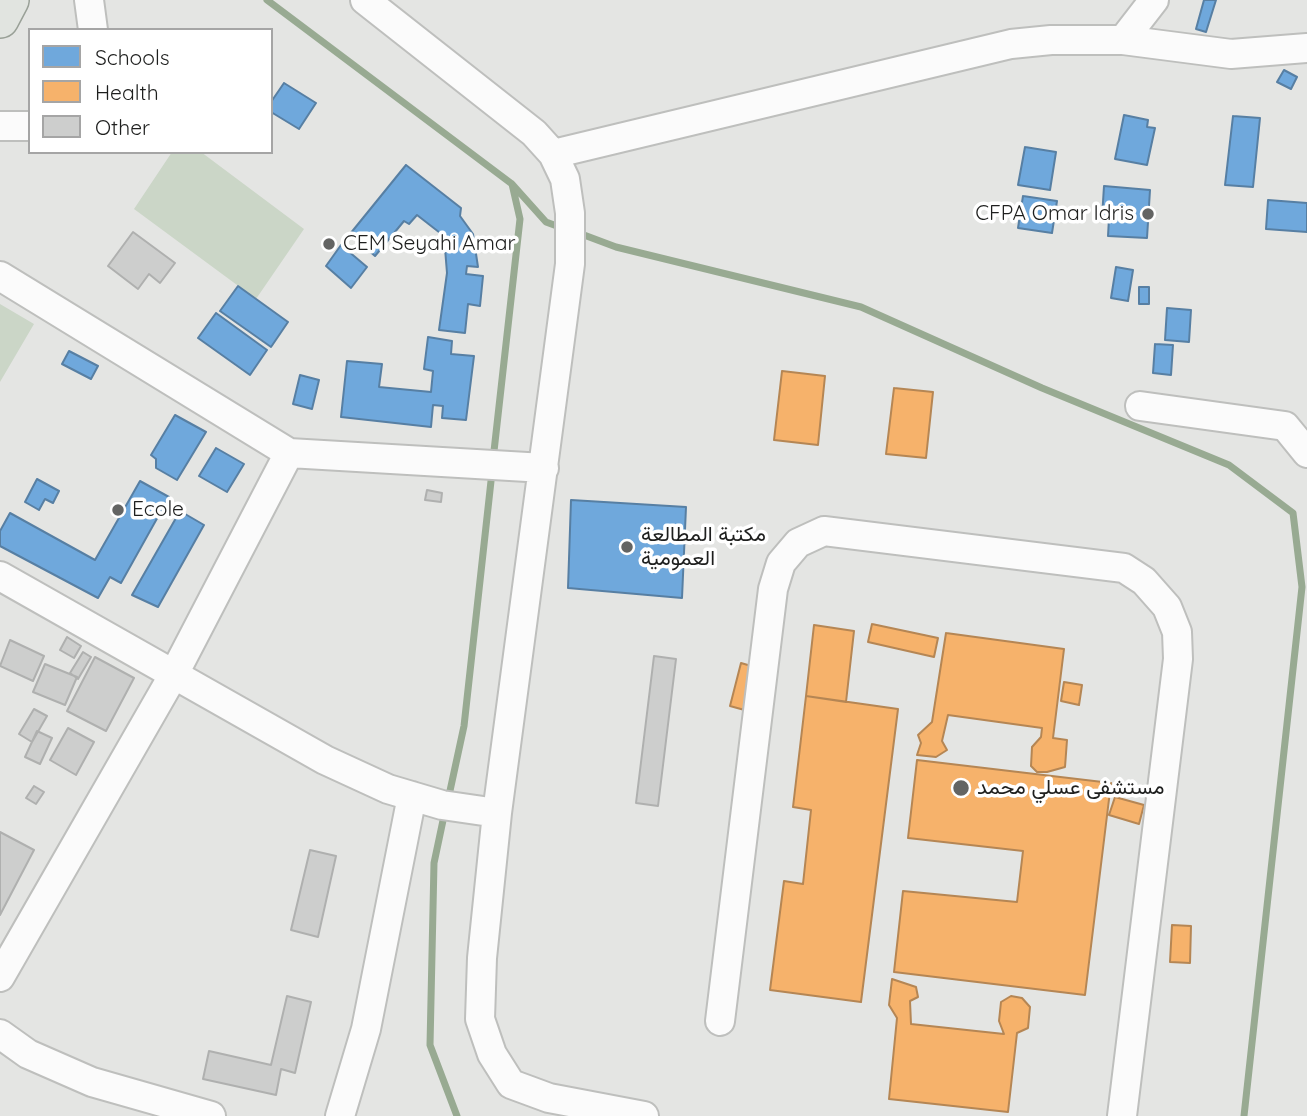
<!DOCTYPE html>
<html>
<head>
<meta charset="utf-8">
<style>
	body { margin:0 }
	#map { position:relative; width:1307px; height:1116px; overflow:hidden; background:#e4e5e3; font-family:Quicksand,sans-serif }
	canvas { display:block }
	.legend { position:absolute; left:28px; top:28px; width:245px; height:126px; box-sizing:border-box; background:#fff; border:2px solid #a5a5a5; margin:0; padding:9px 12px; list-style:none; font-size:21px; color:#1e1f1e }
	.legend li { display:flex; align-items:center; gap:14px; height:35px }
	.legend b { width:35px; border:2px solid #a5a5a5 }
</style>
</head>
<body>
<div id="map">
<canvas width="1307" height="1116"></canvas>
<ul class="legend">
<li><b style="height:19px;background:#6fa8dc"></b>Schools</li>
<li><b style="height:19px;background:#f6b26b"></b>Health</li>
<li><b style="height:19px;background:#cdcecd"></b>Other</li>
</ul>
</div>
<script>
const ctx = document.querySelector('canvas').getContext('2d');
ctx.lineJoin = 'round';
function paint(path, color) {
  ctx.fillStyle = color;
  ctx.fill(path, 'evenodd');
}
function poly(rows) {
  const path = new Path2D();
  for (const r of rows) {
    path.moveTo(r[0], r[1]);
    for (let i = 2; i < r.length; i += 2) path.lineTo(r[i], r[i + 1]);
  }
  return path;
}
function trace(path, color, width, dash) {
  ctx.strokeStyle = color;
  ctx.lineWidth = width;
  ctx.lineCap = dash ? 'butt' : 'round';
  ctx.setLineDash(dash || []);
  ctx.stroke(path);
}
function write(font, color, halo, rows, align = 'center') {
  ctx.font = font + ' Quicksand,Vazirmatn,sans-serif';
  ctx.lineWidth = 7;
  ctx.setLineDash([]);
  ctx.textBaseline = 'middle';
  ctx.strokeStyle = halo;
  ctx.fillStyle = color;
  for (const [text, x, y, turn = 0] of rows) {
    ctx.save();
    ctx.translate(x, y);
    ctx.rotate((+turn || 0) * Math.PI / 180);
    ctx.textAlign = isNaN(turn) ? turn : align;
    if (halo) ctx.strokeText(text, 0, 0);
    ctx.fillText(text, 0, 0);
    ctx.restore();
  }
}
paint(poly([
	[172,152,201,152,304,229,256,299,134,209],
	[0,304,34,324,0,382]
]), '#cbd6c7');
const schools = poly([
	[1204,0,1216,0,1206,32,1196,29,1204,0],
	[1284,70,1297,77,1291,89,1277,82,1284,70],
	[284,83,316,103,299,129,271,112,271,102,284,83],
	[1124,115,1148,120,1147,127,1155,128,1147,165,1115,159,1124,115],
	[1233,116,1260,118,1253,187,1225,185,1233,116],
	[1025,147,1056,152,1050,190,1018,185,1025,147],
	[406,165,461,208,460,216,473,234,478,267,467,266,466,274,483,276,480,306,468,304,465,333,439,330,447,273,444,236,417,215,409,224,404,221,375,256,350,234,406,165],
	[1104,186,1150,190,1147,238,1108,236,1109,218,1102,218,1104,186],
	[1023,196,1057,201,1052,233,1018,228,1023,196],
	[1268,200,1307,203,1307,232,1266,229,1268,200],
	[341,245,367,267,351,288,326,266,341,245],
	[1116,267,1133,270,1128,301,1111,298,1116,267],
	[238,286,288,322,271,347,220,311,238,286],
	[1139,287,1149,287,1149,304,1139,304,1139,287],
	[1167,308,1191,310,1189,342,1165,340,1167,308],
	[216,313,267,350,250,375,198,338,216,313],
	[428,337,452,341,451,354,474,356,466,420,442,418,443,406,433,405,431,427,341,417,347,361,382,364,379,387,431,392,433,371,424,369,428,337],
	[1155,344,1173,345,1171,375,1153,373,1155,344],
	[69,351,98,366,91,379,62,364,69,351],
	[300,375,319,380,312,409,293,404,300,375],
	[175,415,206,432,177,480,156,468,156,459,151,455,175,415],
	[216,448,244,464,227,492,199,476,216,448],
	[37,479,59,491,53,503,45,499,39,510,25,502,37,479],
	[140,481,169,497,121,583,110,577,98,598,0,546,0,531,10,513,95,560,140,481],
	[571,500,686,507,682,598,568,588,571,500],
	[180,511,204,525,158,607,132,595,180,511]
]);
paint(schools, '#6fa8dc');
trace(schools, '#577fa3', 2);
const health = poly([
	[782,371,825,376,818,445,774,440,782,371],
	[894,388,933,392,926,458,886,454,894,388],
	[872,624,938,638,934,657,868,642,872,624],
	[814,625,854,631,846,702,806,696,814,625],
	[946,633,1064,649,1053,738,1067,740,1065,767,1047,772,1037,772,1031,766,1032,747,1041,737,1042,728,948,715,942,741,947,750,936,757,917,755,921,743,918,735,932,722,946,633],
	[741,663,758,668,748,711,730,706,741,663],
	[1064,682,1082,685,1079,705,1061,701,1064,682],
	[806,696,898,709,861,1002,770,990,784,881,803,884,811,810,793,807,806,696],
	[917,760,1111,783,1085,995,894,972,903,891,1017,902,1023,851,908,838,917,760],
	[1115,797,1144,805,1139,824,1109,815,1115,797],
	[1172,925,1191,926,1190,963,1170,962,1172,925],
	[892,979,916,987,918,997,910,1001,911,1024,1004,1034,999,1021,1001,1002,1011,996,1022,998,1030,1007,1028,1028,1017,1033,1008,1112,889,1099,897,1018,889,1005,892,979]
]);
paint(health, '#f6b26b');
trace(health, '#b58654', 2);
trace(poly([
	[267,0,512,184,520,219,493,460],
	[512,184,546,222,565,229],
	[576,232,616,247,861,307,1042,388,1229,465,1293,513,1302,587,1244,1116],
	[448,800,464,726,492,472],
	[445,811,434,863,430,1045,457,1116]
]), '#98aa92', 7);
const building = poly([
	[133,232,175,263,160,283,149,274,138,289,108,266,133,232],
	[427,490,442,493,441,502,425,500,427,490],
	[67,637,81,646,74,658,60,650,67,637],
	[10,640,44,656,33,681,0,666,10,640],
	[83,652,91,657,78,679,70,673,83,652],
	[654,656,676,659,658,806,636,803,654,656],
	[95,657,134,678,106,731,67,711,95,657],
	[45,664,77,677,65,705,33,692,45,664],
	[34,709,47,716,32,742,19,734,34,709],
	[68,728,94,742,76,775,50,760,68,728],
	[37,731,52,738,40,764,25,757,37,731],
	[34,786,44,792,36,804,26,798,34,786],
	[0,832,34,850,0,915,0,832],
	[310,850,336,856,318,937,291,930,310,850],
	[287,996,311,1002,295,1073,281,1069,276,1095,203,1079,209,1051,271,1065,287,996]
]);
paint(building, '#cdcecd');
trace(building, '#afb0af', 2);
const minor = poly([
	[89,0,93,30],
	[365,0,534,133,553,154,565,179,570,213,570,264,497,813,482,958,480,1019,492,1054,511,1084,549,1098,644,1116],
	[1123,40,1154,0],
	[0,126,30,126],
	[553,154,1011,44,1051,40,1123,40,1231,54,1307,48],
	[0,276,289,453,544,468],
	[1140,406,1285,426,1307,453],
	[0,576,325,760,388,789,442,805,497,813],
	[0,977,174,674,289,453],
	[720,1021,773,589,781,563,798,543,824,531,1124,568,1144,581,1167,607,1177,632,1178,659,1122,1116],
	[0,1034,28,1054,92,1082,211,1116],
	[340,1116,366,1029,412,796]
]);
const major = poly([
	[0,19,10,0]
]);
trace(minor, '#bebfbd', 32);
trace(major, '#99a097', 40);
trace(minor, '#fbfbfb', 28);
trace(major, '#e1e4e0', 37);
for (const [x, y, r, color] of [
	[1148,214,7,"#636463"],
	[329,244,7,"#636463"],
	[118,510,7,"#636463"],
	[627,547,7,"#636463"],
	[961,788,9,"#636463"]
]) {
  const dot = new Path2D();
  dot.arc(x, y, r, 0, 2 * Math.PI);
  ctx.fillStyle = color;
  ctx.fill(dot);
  trace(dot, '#fff', 2.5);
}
write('21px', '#1e1f1e', '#fff', [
	["CFPA Omar Idris",1134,214,"right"],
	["CEM Seyahi Amar",343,244],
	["Ecole",132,510],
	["مكتبة المطالعة",641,535],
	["العمومية",641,559],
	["مستشفى عسلي محمد",977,788]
], 'left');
</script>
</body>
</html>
